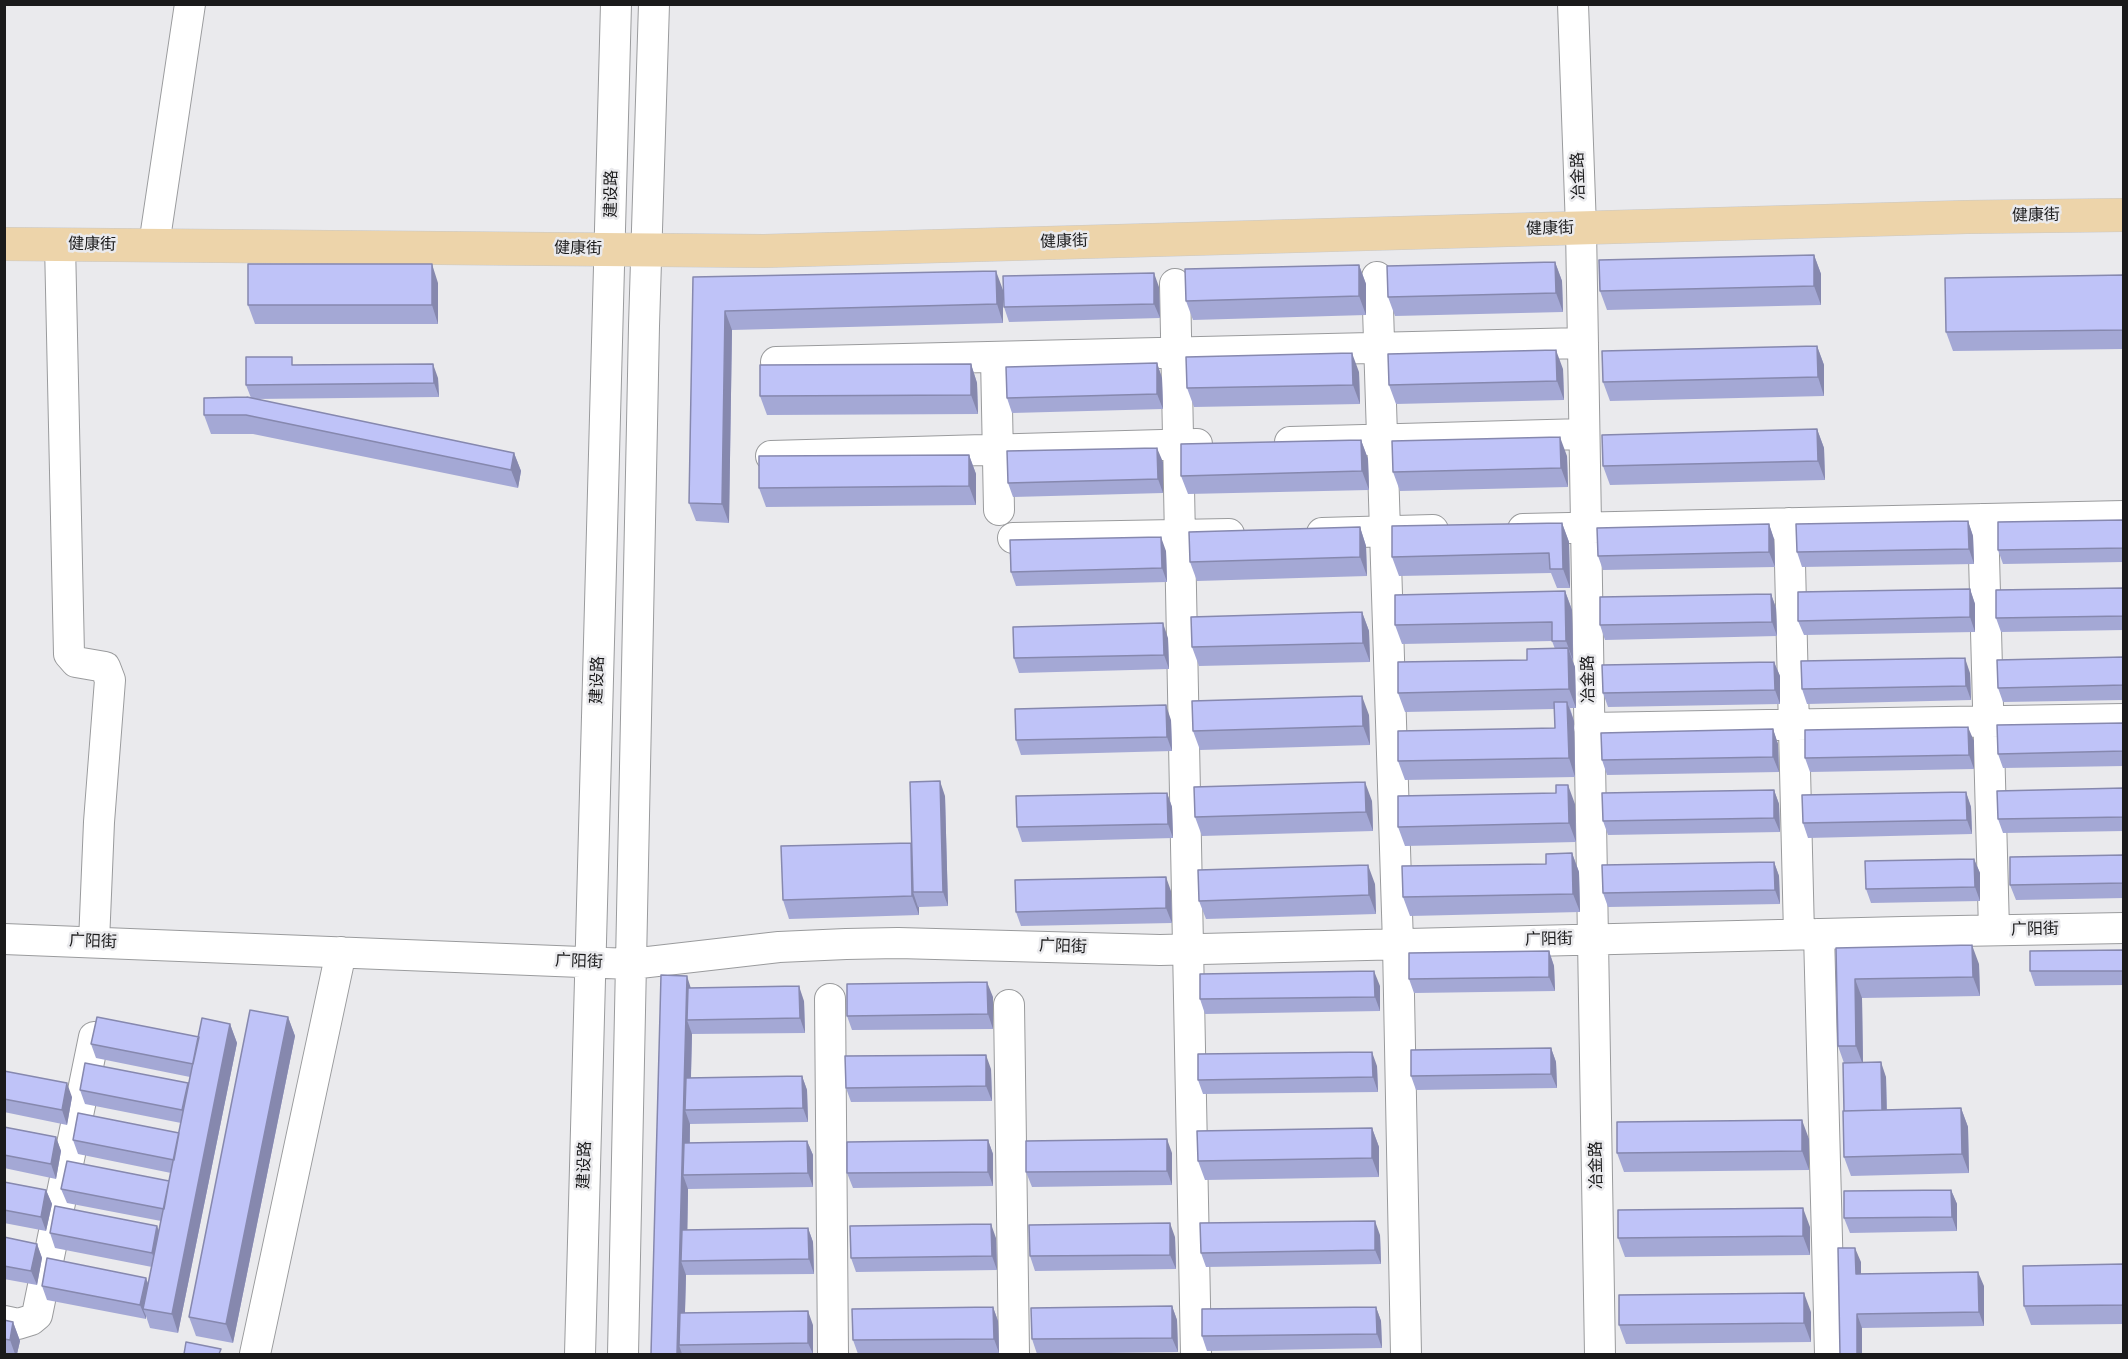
<!DOCTYPE html>
<html>
<head>
<meta charset="utf-8">
<style>
	body { margin:0 }
	#map { position:relative; width:2128px; height:1359px; overflow:hidden; background:#eaeaed; font-family:Signika,sans-serif }
	canvas { display:block }
	.frame { position:absolute; inset:0; border:6px solid #1a1a1b; pointer-events:none }
</style>
</head>
<body>
<div id="map">
<canvas width="2128" height="1359"></canvas>
<div class="frame"></div>
</div>
<script>
const ctx = document.querySelector('canvas').getContext('2d');
ctx.lineJoin = 'round';
function poly(rows) {
  const path = new Path2D();
  for (const r of rows) {
    path.moveTo(r[0], r[1]);
    for (let i = 2; i < r.length; i += 2) path.lineTo(r[i], r[i + 1]);
  }
  return path;
}
function trace(path, color, width, dash) {
  ctx.strokeStyle = color;
  ctx.lineWidth = width;
  ctx.lineCap = dash ? 'butt' : 'round';
  ctx.setLineDash(dash || []);
  ctx.stroke(path);
}
function paint(path, color) {
  ctx.fillStyle = color;
  ctx.fill(path, 'evenodd');
}
function write(font, color, halo, rows, align = 'center') {
  ctx.font = font + ' Signika,"Noto Sans SC",sans-serif';
  ctx.lineWidth = 5;
  ctx.setLineDash([]);
  ctx.textBaseline = 'middle';
  ctx.strokeStyle = halo;
  ctx.fillStyle = color;
  for (const [text, x, y, turn = 0] of rows) {
    ctx.save();
    ctx.translate(x, y);
    ctx.rotate((+turn || 0) * Math.PI / 180);
    ctx.textAlign = isNaN(turn) ? turn : align;
    if (halo) ctx.strokeText(text, 0, 0);
    ctx.fillText(text, 0, 0);
    ctx.restore();
  }
}
const minor = poly([
	[1573,4,1581,228,1600,1354],
	[60,244,69,654,76,662,105,667,110,680,99,822,94,942],
	[154,245,190,4],
	[1377,277,1398,944,1406,1354],
	[1175,284,1196,1354],
	[996,357,999,510],
	[776,362,1583,343],
	[1290,442,1584,434],
	[771,456,1197,444],
	[1983,519,1994,930],
	[1789,523,1799,934],
	[1523,529,2124,516],
	[1322,533,1433,530],
	[1013,538,1229,534],
	[1589,728,2124,719],
	[1819,934,1830,1354],
	[4,939,631,964,779,947,846,944,898,943,1160,950,1903,932,2124,928],
	[830,999,833,1354],
	[1009,1005,1014,1354],
	[4,1321,18,1324,31,1320,37,1315,94,1037],
	[255,1354,341,952],
	[580,1354,616,4],
	[623,1354,644,326,654,4]
]);
const major = poly([
	[4,244,764,251,1967,217,2124,215]
]);
trace(minor, '#9a9b9d', 32);
trace(major, '#c8c8c8', 34);
trace(minor, '#fff', 30);
trace(major, '#edd4aa', 33);
paint(poly([
	[1814,255,1821,274,1821,305,1607,310,1600,291],
	[1555,262,1562,281,1563,312,1395,316,1388,297],
	[1359,265,1366,284,1366,315,1193,320,1186,301],
	[2124,275,2124,349,1953,351,1946,332],
	[693,277,1003,290,1003,323,732,330,729,523,696,521,689,503],
	[438,283,438,324,255,324,248,305],
	[1159,287,1160,318,1009,322,1004,307],
	[1817,346,1824,365,1824,396,1610,401,1603,382],
	[1157,363,1162,378,1163,409,1012,413,1007,398],
	[971,364,977,383,978,414,767,415,760,396],
	[295,365,438,378,439,397,255,399,514,453,521,471,518,488,253,434,211,434,204,415,251,398,246,385],
	[1563,369,1564,400,1396,404,1389,385],
	[1359,372,1360,404,1194,407,1187,388],
	[1817,429,1824,448,1825,480,1610,485,1603,466],
	[1361,440,1368,459,1369,490,1188,494,1181,476],
	[969,455,976,474,976,505,766,507,759,488],
	[1567,456,1568,487,1400,491,1393,472],
	[1163,462,1163,493,1013,497,1008,483],
	[2124,520,2124,562,2003,564,1998,550],
	[1968,521,1973,536,1974,564,1802,567,1797,552],
	[1562,523,1569,542,1570,588,1557,588,1551,573,1399,576,1392,557],
	[1769,524,1774,539,1775,567,1603,570,1598,556],
	[1360,527,1366,546,1367,576,1197,581,1190,562],
	[1166,551,1167,582,1016,586,1011,572],
	[2124,588,2124,630,2001,632,1996,618],
	[1970,589,1975,604,1975,632,1804,635,1798,621],
	[1565,591,1572,610,1573,660,1572,660,1575,667,1576,708,1570,708,1574,721,1575,777,1405,780,1398,761,1555,728,1554,709,1405,712,1398,693,1527,660,1555,649,1552,641,1402,644,1395,625],
	[1771,594,1776,608,1777,636,1605,640,1600,625],
	[1362,612,1369,631,1370,662,1199,666,1192,647],
	[1168,638,1169,669,1019,673,1014,658],
	[2124,657,2124,700,2003,702,1998,688],
	[1774,662,1780,676,1780,704,1608,707,1603,693],
	[1970,673,1971,700,1807,704,1802,689],
	[1369,715,1370,745,1200,750,1193,731],
	[1171,720,1172,751,1021,755,1016,740],
	[2124,723,2124,766,2003,768,1998,754],
	[1773,729,1778,744,1779,772,1607,775,1602,760],
	[1974,741,1974,769,1810,772,1805,758],
	[2124,788,2124,831,2003,833,1998,819],
	[1774,790,1779,804,1780,832,1608,835,1603,821],
	[1966,792,1971,807,1972,834,1808,838,1803,823],
	[1167,793,1172,807,1173,838,1022,842,1017,827],
	[945,796,948,906,919,907,919,915,789,919,783,900,912,846],
	[1372,801,1373,831,1202,836,1195,817],
	[1575,804,1576,842,1405,846,1398,827],
	[1572,853,1579,872,1580,912,1410,916,1403,897,1546,864],
	[2124,855,2124,898,2016,900,2010,885],
	[1974,859,1980,873,1980,901,1871,903,1866,889],
	[1774,862,1779,876,1780,904,1608,907,1603,893],
	[1375,884,1376,914,1206,919,1199,901],
	[1171,891,1172,923,1021,926,1016,912],
	[1836,948,1979,964,1980,996,1862,998,1863,1063,1886,1077,1887,1110,1961,1108,1968,1127,1969,1173,1851,1176,1844,1157,1844,1063,1838,1046],
	[2124,950,2124,985,2035,986,2030,971],
	[1549,951,1554,966,1555,991,1414,993,1409,979],
	[661,975,691,988,804,1001,805,1033,692,1034,691,1078,802,1076,807,1090,808,1122,690,1124,690,1143,807,1141,813,1155,813,1187,688,1189,687,1230,808,1228,813,1242,814,1274,686,1275,685,1313,813,1325,813,1354,651,1354],
	[1380,986,1380,1011,1205,1014,1200,999],
	[993,997,993,1029,852,1030,847,1016],
	[288,1017,295,1036,233,1343,196,1336,189,1317],
	[230,1024,237,1043,178,1333,150,1328,146,1316,146,1319,47,1300,42,1286,146,1278,148,1284,152,1267,55,1248,50,1233,159,1231,161,1221,67,1203,61,1189,169,1182,171,1173,78,1154,73,1140,179,1133,181,1123,85,1104,80,1090,188,1083,189,1086,190,1077,96,1058,91,1044,199,1037],
	[1551,1048,1556,1062,1557,1088,1416,1090,1411,1076],
	[1377,1066,1378,1092,1203,1094,1198,1080],
	[991,1069,992,1101,851,1102,846,1088],
	[4,1071,72,1097,67,1125,4,1112],
	[4,1127,56,1137,61,1151,56,1179,4,1168],
	[1372,1128,1379,1147,1379,1177,1205,1180,1198,1161],
	[1809,1139,1809,1170,1624,1172,1617,1153],
	[988,1140,993,1154,993,1186,853,1188,847,1173],
	[1172,1153,1172,1185,1032,1187,1026,1172],
	[4,1182,46,1190,52,1204,46,1231,4,1223],
	[1951,1190,1957,1204,1957,1231,1850,1233,1844,1218],
	[1810,1227,1810,1255,1625,1257,1618,1238],
	[1380,1235,1381,1264,1206,1267,1201,1253],
	[4,1237,37,1244,42,1258,37,1285,4,1279],
	[1175,1237,1176,1269,1035,1271,1030,1256],
	[996,1238,997,1270,856,1272,851,1258],
	[1861,1262,1861,1274,1984,1286,1984,1326,1862,1328,1840,1354],
	[2124,1264,2124,1324,2031,1325,2024,1306],
	[1172,1306,1177,1320,1178,1352,1037,1354,1032,1339],
	[993,1307,998,1321,999,1353,858,1354,853,1340],
	[1376,1307,1381,1321,1382,1348,1207,1351,1202,1336],
	[1811,1312,1811,1342,1626,1344,1619,1325],
	[4,1320,13,1322,20,1341,17,1354,4,1354]
]), '#a4a8d5');
paint(poly([
	[1814,255,1821,274,1821,305,1814,286],
	[1555,262,1562,281,1563,312,1556,293],
	[432,264,438,283,438,324,432,305],
	[1359,265,1366,284,1366,315,1359,296],
	[996,271,1003,290,1003,323,997,304],
	[1154,273,1159,287,1160,318,1154,304],
	[725,311,732,330,729,523,722,504],
	[1817,346,1824,365,1824,396,1818,377],
	[1556,350,1563,369,1564,400,1557,381],
	[1352,353,1359,372,1360,404,1353,385],
	[1157,363,1162,378,1163,409,1157,394],
	[433,364,438,378,439,397,434,383],
	[971,364,977,383,978,414,971,395],
	[1817,429,1824,448,1825,480,1818,461],
	[1560,437,1567,456,1568,487,1561,468],
	[1361,440,1368,459,1369,490,1362,471],
	[1157,448,1163,462,1163,493,1158,479],
	[514,453,521,471,518,488,511,470],
	[969,455,976,474,976,505,969,486],
	[1968,521,1973,536,1974,564,1969,549],
	[1562,523,1569,542,1570,588,1563,569],
	[1769,524,1774,539,1775,567,1769,552],
	[1360,527,1366,546,1367,576,1360,557],
	[1161,537,1166,551,1167,582,1162,568],
	[1970,589,1975,604,1975,632,1970,617],
	[1565,591,1572,610,1573,660,1566,641],
	[1771,594,1776,608,1777,636,1772,622],
	[1362,612,1369,631,1370,662,1363,643],
	[1163,623,1168,638,1169,669,1164,655],
	[1568,648,1575,667,1576,708,1569,689],
	[1965,658,1970,673,1971,700,1966,686],
	[1774,662,1780,676,1780,704,1775,690],
	[1362,696,1369,715,1370,745,1363,726],
	[1567,702,1574,721,1575,777,1569,758],
	[1166,705,1171,720,1172,751,1167,737],
	[1968,727,1974,741,1974,769,1969,755],
	[1773,729,1778,744,1779,772,1773,757],
	[940,781,945,796,948,906,943,892],
	[1365,782,1372,801,1373,831,1366,812],
	[1568,785,1575,804,1576,842,1569,823],
	[1774,790,1779,804,1780,832,1774,818],
	[1966,792,1971,807,1972,834,1967,820],
	[1167,793,1172,807,1173,838,1168,824],
	[911,843,917,862,913,892,918,907,919,907,919,915,912,896],
	[1572,853,1579,872,1580,912,1573,894],
	[1974,859,1980,873,1980,901,1975,887],
	[1774,862,1779,876,1780,904,1775,890],
	[1368,865,1375,884,1376,914,1369,895],
	[1166,877,1171,891,1172,923,1166,908],
	[1972,945,1979,964,1980,996,1973,977],
	[1549,951,1554,966,1555,991,1549,977],
	[1374,971,1380,986,1380,1011,1375,997],
	[687,976,693,995,687,1020,692,1034,690,1110,685,1110,690,1124,689,1175,683,1175,688,1189,687,1261,681,1261,686,1275,684,1345,679,1345,682,1354,677,1354],
	[1855,979,1862,998,1863,1065,1856,1046],
	[987,982,993,997,993,1029,988,1014],
	[799,986,804,1001,805,1033,800,1018],
	[288,1017,295,1036,233,1343,226,1324],
	[230,1024,237,1043,178,1333,172,1314],
	[1551,1048,1556,1062,1557,1088,1551,1074],
	[1372,1052,1377,1066,1378,1092,1373,1077],
	[986,1055,991,1069,992,1101,986,1086],
	[1881,1062,1886,1077,1887,1129,1882,1115],
	[802,1076,807,1090,808,1122,803,1108],
	[67,1083,72,1097,67,1125,62,1110],
	[188,1083,193,1097,188,1124,182,1110],
	[1961,1108,1968,1127,1969,1173,1962,1154],
	[1802,1120,1809,1139,1809,1170,1802,1151],
	[1372,1128,1379,1147,1379,1177,1372,1158],
	[56,1137,61,1151,56,1179,51,1164],
	[1167,1139,1172,1153,1172,1185,1167,1171],
	[988,1140,993,1154,993,1186,988,1172],
	[807,1141,813,1155,813,1187,808,1173],
	[46,1190,52,1204,46,1231,41,1217],
	[1951,1190,1957,1204,1957,1231,1952,1217],
	[1803,1208,1810,1227,1810,1255,1803,1236],
	[1375,1221,1380,1235,1381,1264,1375,1250],
	[1170,1223,1175,1237,1176,1269,1170,1255],
	[991,1224,996,1238,997,1270,992,1256],
	[157,1226,163,1240,157,1268,152,1253],
	[808,1228,813,1242,814,1274,809,1259],
	[37,1244,42,1258,37,1285,31,1271],
	[1855,1248,1861,1262,1861,1288,1856,1274],
	[1978,1272,1984,1286,1984,1326,1979,1312],
	[146,1278,151,1292,143,1309,146,1316,146,1319,140,1305],
	[1804,1293,1811,1312,1811,1342,1804,1323],
	[1172,1306,1177,1320,1178,1352,1172,1338],
	[993,1307,998,1321,999,1353,994,1339],
	[1376,1307,1381,1321,1382,1348,1377,1334],
	[808,1311,813,1325,813,1354,808,1343],
	[1857,1314,1862,1328,1862,1354,1857,1354],
	[13,1322,20,1341,17,1354,15,1354,10,1340]
]), '#8688ae');
const building = poly([
	[1814,255,1814,286,1600,291,1599,260,1814,255],
	[1555,262,1556,293,1388,297,1387,266,1555,262],
	[248,264,432,264,432,305,248,305,248,264],
	[1359,265,1359,296,1186,301,1185,269,1359,265],
	[996,271,997,304,725,311,722,504,689,503,693,277,996,271],
	[1154,273,1154,304,1004,307,1003,276,1154,273],
	[2124,275,2124,330,1946,332,1945,278,2124,275],
	[1817,346,1818,377,1603,382,1602,351,1817,346],
	[1556,350,1557,381,1389,385,1388,354,1556,350],
	[1352,353,1353,385,1187,388,1186,357,1352,353],
	[246,357,292,357,292,365,433,364,434,383,246,385,246,357],
	[1157,363,1157,394,1007,398,1006,367,1157,363],
	[971,364,971,395,760,396,760,365,971,364],
	[247,397,514,453,511,470,246,415,204,415,204,398,247,397],
	[1817,429,1818,461,1603,466,1602,435,1817,429],
	[1560,437,1561,468,1393,472,1392,441,1560,437],
	[1361,440,1362,471,1181,476,1181,444,1361,440],
	[1157,448,1158,479,1008,483,1007,451,1157,448],
	[969,455,969,486,759,488,759,456,969,455],
	[2124,520,2124,548,1998,550,1998,522,2124,520],
	[1968,521,1969,549,1797,552,1796,524,1968,521],
	[1562,523,1563,569,1550,569,1549,553,1392,557,1392,526,1562,523],
	[1769,524,1769,552,1598,556,1597,528,1769,524],
	[1360,527,1360,557,1190,562,1189,532,1360,527],
	[1161,537,1162,568,1011,572,1010,540,1161,537],
	[2124,588,2124,616,1996,618,1996,590,2124,588],
	[1970,589,1970,617,1798,621,1798,592,1970,589],
	[1565,591,1566,641,1552,641,1552,622,1395,625,1395,595,1565,591],
	[1771,594,1772,622,1600,625,1600,597,1771,594],
	[1362,612,1363,643,1192,647,1191,617,1362,612],
	[1163,623,1164,655,1014,658,1013,627,1163,623],
	[1568,648,1569,689,1398,693,1398,662,1527,660,1527,649,1568,648],
	[2124,657,2124,685,1998,688,1997,660,2124,657],
	[1965,658,1966,686,1802,689,1801,661,1965,658],
	[1774,662,1775,690,1603,693,1602,665,1774,662],
	[1362,696,1363,726,1193,731,1192,701,1362,696],
	[1554,702,1567,702,1569,758,1398,761,1398,731,1555,728,1554,702],
	[1166,705,1167,737,1016,740,1015,709,1166,705],
	[2124,723,2124,751,1998,754,1997,725,2124,723],
	[1968,727,1969,755,1805,758,1805,730,1968,727],
	[1773,729,1773,757,1602,760,1601,733,1773,729],
	[940,781,943,892,913,892,910,782,940,781],
	[1365,782,1366,812,1195,817,1194,787,1365,782],
	[1556,785,1568,785,1569,823,1398,827,1398,796,1556,793,1556,785],
	[2124,788,2124,817,1998,819,1997,791,2124,788],
	[1774,790,1774,818,1603,821,1602,793,1774,790],
	[1966,792,1967,820,1803,823,1802,795,1966,792],
	[1167,793,1168,824,1017,827,1016,796,1167,793],
	[911,843,912,896,783,900,781,846,911,843],
	[1572,853,1573,894,1403,897,1402,866,1546,864,1546,854,1572,853],
	[2124,855,2124,883,2010,885,2010,857,2124,855],
	[1974,859,1975,887,1866,889,1865,861,1974,859],
	[1774,862,1775,890,1603,893,1602,865,1774,862],
	[1368,865,1369,895,1199,901,1198,870,1368,865],
	[1166,877,1166,908,1016,912,1015,880,1166,877],
	[1972,945,1973,977,1855,979,1856,1046,1838,1046,1836,948,1972,945],
	[2124,950,2124,971,2030,971,2030,951,2124,950],
	[1549,951,1549,977,1409,979,1409,953,1549,951],
	[1374,971,1375,997,1200,999,1200,974,1374,971],
	[661,975,687,976,677,1354,651,1354,661,975],
	[987,982,988,1014,847,1016,847,984,987,982],
	[799,986,800,1018,687,1020,688,988,799,986],
	[250,1010,288,1017,226,1324,189,1317,250,1010],
	[97,1017,199,1037,193,1064,91,1044,97,1017],
	[202,1018,230,1024,172,1314,143,1309,202,1018],
	[1551,1048,1551,1074,1411,1076,1411,1050,1551,1048],
	[1372,1052,1373,1077,1198,1080,1198,1054,1372,1052],
	[986,1055,986,1086,846,1088,845,1056,986,1055],
	[1881,1062,1882,1110,1844,1111,1843,1063,1881,1062],
	[85,1063,188,1083,182,1110,80,1090,85,1063],
	[4,1071,67,1083,62,1110,4,1099,4,1071],
	[802,1076,803,1108,685,1110,686,1078,802,1076],
	[1961,1108,1962,1154,1844,1157,1843,1111,1961,1108],
	[78,1113,179,1133,174,1160,73,1140,78,1113],
	[1802,1120,1802,1151,1617,1153,1617,1122,1802,1120],
	[4,1127,56,1137,51,1164,4,1155,4,1127],
	[1372,1128,1372,1158,1198,1161,1197,1131,1372,1128],
	[1167,1139,1167,1171,1026,1172,1026,1141,1167,1139],
	[988,1140,988,1172,847,1173,847,1142,988,1140],
	[807,1141,808,1173,683,1175,684,1143,807,1141],
	[67,1161,169,1181,164,1209,61,1189,67,1161],
	[4,1182,46,1190,41,1217,4,1210,4,1182],
	[1951,1190,1952,1217,1844,1218,1844,1191,1951,1190],
	[55,1206,157,1226,152,1253,50,1233,55,1206],
	[1803,1208,1803,1236,1618,1238,1618,1210,1803,1208],
	[1375,1221,1375,1250,1201,1253,1200,1223,1375,1221],
	[1170,1223,1170,1255,1030,1256,1029,1225,1170,1223],
	[991,1224,992,1256,851,1258,850,1226,991,1224],
	[808,1228,809,1259,681,1261,682,1230,808,1228],
	[4,1237,37,1244,31,1271,4,1266,4,1237],
	[1838,1248,1855,1248,1856,1274,1978,1272,1979,1312,1857,1314,1857,1354,1840,1354,1838,1248],
	[47,1258,146,1278,140,1305,42,1286,47,1258],
	[2124,1264,2124,1305,2024,1306,2023,1266,2124,1264],
	[1804,1293,1804,1323,1619,1325,1619,1295,1804,1293],
	[1172,1306,1172,1338,1032,1339,1031,1308,1172,1306],
	[993,1307,994,1339,853,1340,852,1309,993,1307],
	[1376,1307,1377,1334,1202,1336,1202,1309,1376,1307],
	[808,1311,808,1343,679,1345,680,1313,808,1311],
	[4,1320,13,1322,10,1340,4,1339,4,1320],
	[186,1342,221,1349,219,1354,184,1354,186,1342]
]);
paint(building, '#bfc3f8');
trace(building, '#8688ae', 1.5);
write('16px', '#1a1a1b', '#eaeaed', [
	["冶金路",1579,176,-92],
	["建设路",612,194,-89],
	["健康街",2036,216,-1],
	["健康街",1550,229,-2],
	["健康街",1064,242,-2],
	["健康街",92,245,1],
	["健康街",578,249,1],
	["冶金路",1589,679,-91],
	["建设路",598,680,-88],
	["广阳街",2035,930,-1],
	["广阳街",1549,940,-1],
	["广阳街",93,942,2],
	["广阳街",1063,947,2],
	["广阳街",579,962,2],
	["建设路",585,1165,-88],
	["冶金路",1597,1165,-91]
]);
</script>
</body>
</html>
